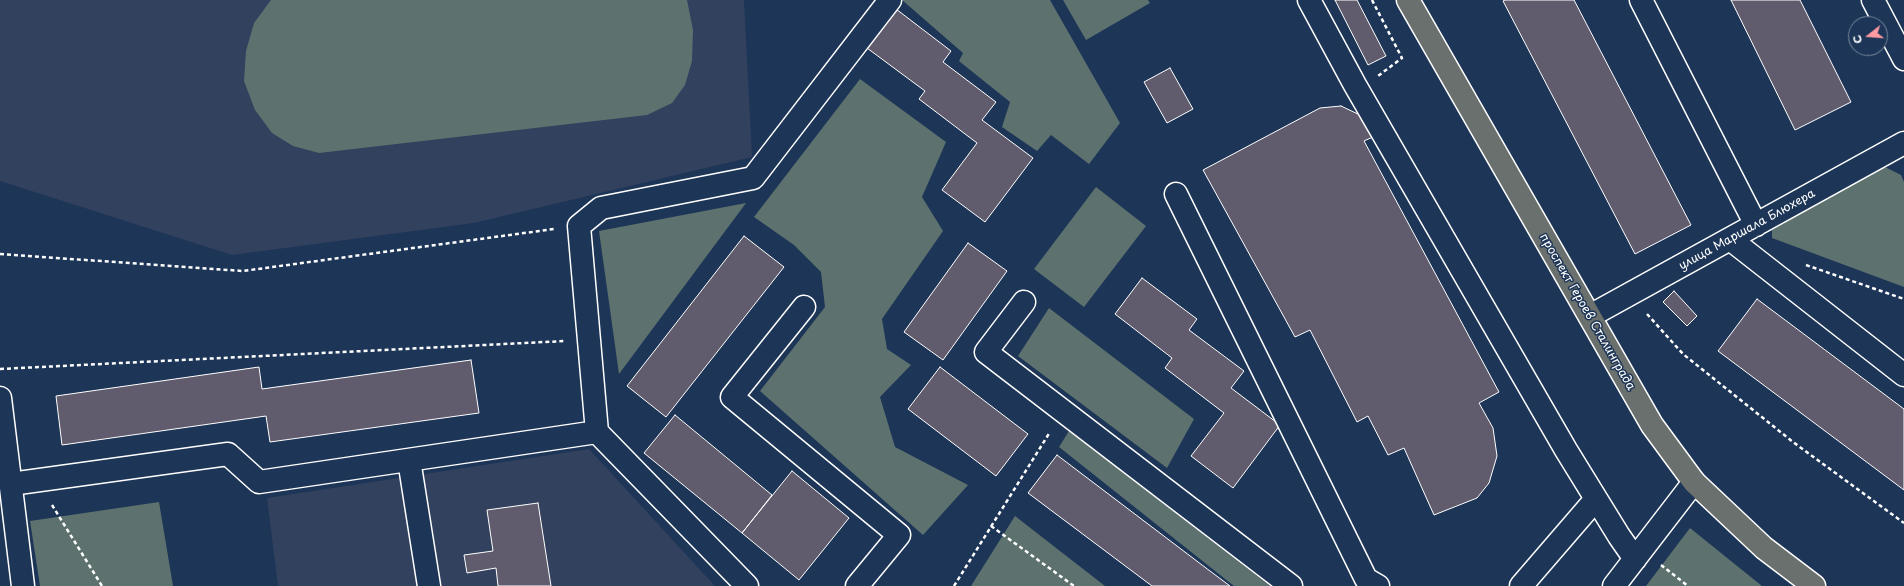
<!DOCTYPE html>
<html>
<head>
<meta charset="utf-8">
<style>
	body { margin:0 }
	#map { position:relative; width:1904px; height:586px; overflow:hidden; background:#1d3557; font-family:"Playpen Sans",sans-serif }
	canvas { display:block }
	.north { position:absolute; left:1848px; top:16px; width:40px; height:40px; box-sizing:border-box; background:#1d3557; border:1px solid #77869a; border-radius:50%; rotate:253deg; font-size:11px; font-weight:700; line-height:16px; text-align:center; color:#fff }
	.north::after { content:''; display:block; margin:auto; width:14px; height:18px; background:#ff9aa2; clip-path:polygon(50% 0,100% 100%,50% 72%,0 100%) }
</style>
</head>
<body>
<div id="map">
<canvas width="1904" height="586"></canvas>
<div class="north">С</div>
</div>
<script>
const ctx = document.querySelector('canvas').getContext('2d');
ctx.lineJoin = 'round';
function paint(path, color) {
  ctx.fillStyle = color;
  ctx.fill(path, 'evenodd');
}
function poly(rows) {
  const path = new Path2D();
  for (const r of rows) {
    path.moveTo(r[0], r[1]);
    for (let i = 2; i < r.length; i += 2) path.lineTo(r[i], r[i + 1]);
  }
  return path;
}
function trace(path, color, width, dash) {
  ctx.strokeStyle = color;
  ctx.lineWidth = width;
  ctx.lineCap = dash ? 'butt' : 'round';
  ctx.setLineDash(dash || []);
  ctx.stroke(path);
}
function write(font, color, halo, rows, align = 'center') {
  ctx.font = font + ' "Playpen Sans",sans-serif';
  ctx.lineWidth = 3;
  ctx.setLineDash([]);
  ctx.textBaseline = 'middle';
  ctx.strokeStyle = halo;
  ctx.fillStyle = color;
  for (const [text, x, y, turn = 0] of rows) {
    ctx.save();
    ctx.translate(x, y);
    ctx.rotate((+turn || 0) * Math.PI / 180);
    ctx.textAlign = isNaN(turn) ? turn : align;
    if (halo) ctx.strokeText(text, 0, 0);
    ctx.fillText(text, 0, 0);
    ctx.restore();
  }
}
paint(poly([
	[0,0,744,0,752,157,474,223,232,255,0,181],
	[589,449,715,586,278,586,267,498]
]), '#31415e');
paint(poly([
	[271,0,687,0,693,30,692,61,685,85,672,103,647,115,319,153,293,146,272,133,255,110,244,81,246,51,254,23],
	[902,0,1050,0,1120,123,1089,164,1051,135,1037,151,1002,127,1010,102,959,61,963,53],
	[1063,0,1148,0,1150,3,1086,40],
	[860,79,946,142,922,197,943,231,882,319,887,349,911,365,880,397,895,447,968,485,923,535,760,391,825,307,821,272,794,245,754,217],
	[1881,165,1901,175,1904,182,1904,287,1772,238,1772,230],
	[1096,187,1146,226,1084,307,1034,269],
	[746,203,619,374,599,231],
	[1049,308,1194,419,1167,468,1018,356],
	[1069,431,1270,586,1234,586,1059,447],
	[159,502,173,586,40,586,30,521],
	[1015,516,1105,586,971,586],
	[1690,528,1762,586,1646,586]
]), '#5d726e');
const building = poly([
	[1335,0,1357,0,1386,56,1368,65,1335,0],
	[1505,0,1574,0,1691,225,1635,254,1503,1,1505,0],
	[1731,0,1800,0,1851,102,1795,130,1731,0],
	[896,9,951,51,943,62,996,102,982,120,1033,158,985,222,942,190,977,143,919,99,925,91,867,48,896,9],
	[1170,68,1193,109,1167,123,1144,82,1170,68],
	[1341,106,1360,115,1375,136,1364,141,1499,392,1479,403,1493,428,1497,456,1489,483,1477,498,1434,515,1404,448,1388,455,1368,416,1357,422,1310,330,1295,337,1203,170,1320,108,1341,106],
	[744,236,784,267,666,417,627,386,744,236],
	[968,243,1007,271,943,360,904,332,968,243],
	[1142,278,1197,319,1189,330,1244,371,1231,388,1280,425,1233,488,1191,456,1224,413,1165,368,1172,358,1115,314,1142,278],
	[1674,291,1697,316,1687,326,1663,302,1674,291],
	[1757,299,1904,409,1904,490,1718,351,1757,299],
	[471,360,479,413,270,442,266,416,62,445,56,396,259,367,262,389,471,360],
	[940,367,1028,434,996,476,908,409,940,367],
	[675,415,772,495,742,533,644,453,675,415],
	[1057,455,1206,568,1230,586,1152,586,1028,493,1057,455],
	[792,471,849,518,799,580,742,533,792,471],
	[538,503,551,586,498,586,496,568,467,573,464,555,493,551,487,510,538,503]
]);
paint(building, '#605c6e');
trace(building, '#fff', 1);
const minor = poly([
	[1309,0,1355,85,1566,450,1619,536,1635,559],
	[1641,0,1756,225],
	[1873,0,1904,59],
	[1176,194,1366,579,1378,586],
	[1730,239,1904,375],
	[1024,302,986,352,1291,586],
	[804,307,732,397,899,535,857,586],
	[1590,316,1904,143],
	[0,398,23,586],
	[409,460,429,586],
	[11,484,228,454,259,482,597,432],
	[747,586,597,432,579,226,601,208,753,178,890,0],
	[1521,586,1596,499],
	[1614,586,1694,482]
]);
const major = poly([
	[1408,0,1652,425,1694,482,1764,548,1814,586]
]);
trace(minor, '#fff', 25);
trace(major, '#fff', 25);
trace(poly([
	[1372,0,1402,58,1378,76],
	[0,254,243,271,554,229],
	[1806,265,1904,299],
	[1647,314,1683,354,1793,442,1904,523],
	[0,369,565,341],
	[52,505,102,586],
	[991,526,1074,586],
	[1661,565,1688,586],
	[954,586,1050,432]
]), '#fff', 2.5, [4, 3]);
trace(minor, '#1d3557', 22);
trace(major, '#6a706d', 22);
write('12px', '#fff', '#1d3557', [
	["улица Маршала Блюхера",1747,230,-29],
	["проспект Героев Сталинграда",1587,312,60]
]);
</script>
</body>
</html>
